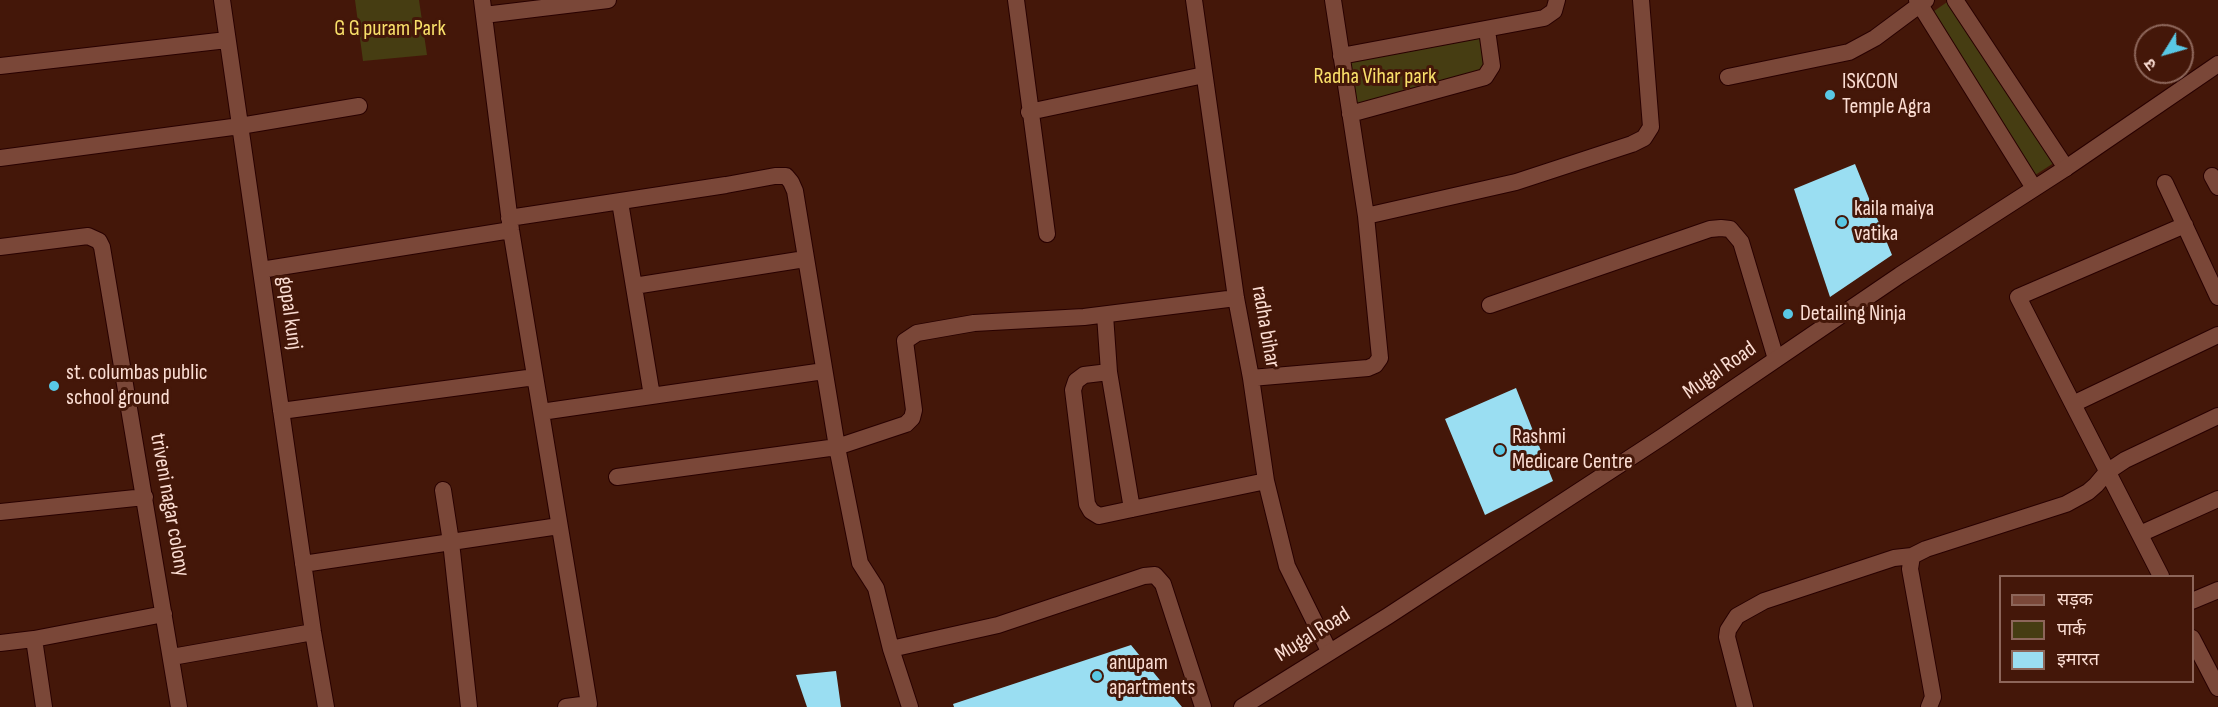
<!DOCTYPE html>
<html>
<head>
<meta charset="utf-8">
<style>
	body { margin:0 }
	#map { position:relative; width:2218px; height:707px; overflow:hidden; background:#441709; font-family:"Sofia Sans Condensed","Noto Sans Devanagari",sans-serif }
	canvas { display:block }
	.legend { position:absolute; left:1999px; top:575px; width:195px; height:108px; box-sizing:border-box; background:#441709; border:2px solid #8d665a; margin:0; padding:8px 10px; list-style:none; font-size:18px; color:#fbddd3 }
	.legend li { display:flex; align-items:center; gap:12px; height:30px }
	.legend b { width:30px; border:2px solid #8d665a }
	.north { position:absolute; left:2134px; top:24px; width:60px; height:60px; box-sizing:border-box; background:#441709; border:2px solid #8d665a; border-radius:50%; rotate:233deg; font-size:16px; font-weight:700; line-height:24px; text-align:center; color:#fbddd3 }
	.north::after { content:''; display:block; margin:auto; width:21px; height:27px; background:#59c8e5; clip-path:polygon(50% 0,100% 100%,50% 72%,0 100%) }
</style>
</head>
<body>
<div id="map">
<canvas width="2218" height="707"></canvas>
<ul class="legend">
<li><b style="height:8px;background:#7a4738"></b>सड़क</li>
<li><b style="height:16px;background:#463d12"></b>पार्क</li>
<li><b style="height:16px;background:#9adef2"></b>इमारत</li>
</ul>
<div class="north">उ</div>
</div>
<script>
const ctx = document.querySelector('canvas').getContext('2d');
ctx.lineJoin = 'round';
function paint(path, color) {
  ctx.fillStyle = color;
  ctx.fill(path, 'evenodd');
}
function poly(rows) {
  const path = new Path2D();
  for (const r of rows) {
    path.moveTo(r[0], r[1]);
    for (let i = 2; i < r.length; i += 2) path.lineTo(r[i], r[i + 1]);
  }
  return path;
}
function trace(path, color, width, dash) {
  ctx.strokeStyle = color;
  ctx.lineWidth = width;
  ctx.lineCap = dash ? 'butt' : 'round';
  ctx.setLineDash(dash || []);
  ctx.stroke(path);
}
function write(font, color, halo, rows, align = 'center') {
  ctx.font = font + ' "Sofia Sans Condensed",sans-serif';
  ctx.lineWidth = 6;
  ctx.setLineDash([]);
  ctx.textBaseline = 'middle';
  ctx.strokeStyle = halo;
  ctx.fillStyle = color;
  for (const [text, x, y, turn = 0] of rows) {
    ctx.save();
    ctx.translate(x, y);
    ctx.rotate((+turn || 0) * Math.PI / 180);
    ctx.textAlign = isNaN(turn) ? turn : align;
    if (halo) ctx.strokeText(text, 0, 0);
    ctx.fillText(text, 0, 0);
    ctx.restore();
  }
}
paint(poly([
	[355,0,419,0,427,55,363,61],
	[1950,0,2060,159,2029,179,1927,16],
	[1487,30,1490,71,1350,114,1341,56]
]), '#463d12');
paint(poly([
	[1855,164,1892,255,1830,297,1794,189],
	[1516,388,1553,481,1485,515,1445,419],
	[1131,645,1182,707,954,707,953,704],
	[836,671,841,707,807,707,796,675]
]), '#9adef2');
const minor = poly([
	[222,0,313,632,326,707],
	[482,0,511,230,589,704,566,707],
	[1016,0,1047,234],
	[1194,0,1236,298,1251,378,1266,481,1287,566,1329,651],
	[1917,0,2034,188],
	[1955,0,2066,168],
	[484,15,608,0],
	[1341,56,1544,18,1554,11,1557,0],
	[0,66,227,40],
	[1728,77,1849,52,1875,38,1926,0],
	[1029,112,1204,75],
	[1350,114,1485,77,1492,66,1487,30],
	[0,158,240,126,359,106],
	[2212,176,2218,187],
	[2165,183,2218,297],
	[620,202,652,396],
	[1366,216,1516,182,1632,144,1644,138,1651,127,1641,0],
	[509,218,726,185,775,176,786,176,791,182,795,191,837,447,860,563,876,588,891,649,910,707],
	[0,247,88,236,99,241,102,247,179,707],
	[261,270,511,230],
	[634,286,805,259],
	[1490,305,1710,229,1721,228,1730,229,1741,242,1776,359],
	[1105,315,1109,372],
	[1251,378,1368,368,1375,365,1380,358,1366,216,1333,0],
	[2073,404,2218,335],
	[281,411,535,377],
	[541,412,824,371],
	[617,477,837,447,906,424,912,418,914,410,905,341,917,333,974,323,1084,317,1236,298],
	[443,490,451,542,469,707],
	[1132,509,1109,372,1084,375,1076,381,1073,390,1087,504,1091,511,1099,516,1132,509,1266,481],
	[0,512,145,497],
	[2140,534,2218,499],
	[303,564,559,526],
	[2161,576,2018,297,2185,225],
	[2192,601,2218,590],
	[2192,638,2218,688],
	[0,643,34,639],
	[891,649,998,625,1144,576,1155,575,1163,584,1203,707],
	[172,657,313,632],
	[44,707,34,639,164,614],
	[1745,707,1727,637,1728,630,1737,616,1764,601,1894,558,1912,556],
	[1929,707,1933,697,1910,569,1912,556,1926,549,2066,504,2088,492,2096,485,2107,472,2125,460,2218,416]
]);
const tertiary = poly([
	[1242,707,1388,616,1662,437,1900,275,2066,168,2218,64]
]);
trace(minor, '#280000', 18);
trace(tertiary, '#280000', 18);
trace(minor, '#7a4738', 16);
trace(tertiary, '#7a4738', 16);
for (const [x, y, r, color] of [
	[1830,95,6,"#59c8e5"],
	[1842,222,6,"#59c8e5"],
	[1788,314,6,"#59c8e5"],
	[54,386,6,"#59c8e5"],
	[1500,450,6,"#59c8e5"],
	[1097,676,6,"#59c8e5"]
]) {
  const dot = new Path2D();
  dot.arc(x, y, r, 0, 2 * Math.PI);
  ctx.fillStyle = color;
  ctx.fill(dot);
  trace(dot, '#441709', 2);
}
write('22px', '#f9e06a', '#441709', [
	["G G puram Park",390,29],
	["Radha Vihar park",1375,77]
]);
write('22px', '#fbddd3', '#441709', [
	["ISKCON",1842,82],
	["Temple Agra",1842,107],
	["kaila maiya",1854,209],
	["vatika",1854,234],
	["Detailing Ninja",1800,314],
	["st. columbas public",66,373],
	["school ground",66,398],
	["Rashmi",1512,437],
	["Medicare Centre",1512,462],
	["anupam",1109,663],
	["apartments",1109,688]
], 'left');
write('22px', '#fbddd3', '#441709', [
	["gopal kunj",289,313,82],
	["radha bihar",1265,327,80],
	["Mugal Road",1720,371,-35],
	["triveni nagar colony",169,505,80],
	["Mugal Road",1313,635,-32]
]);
</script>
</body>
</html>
